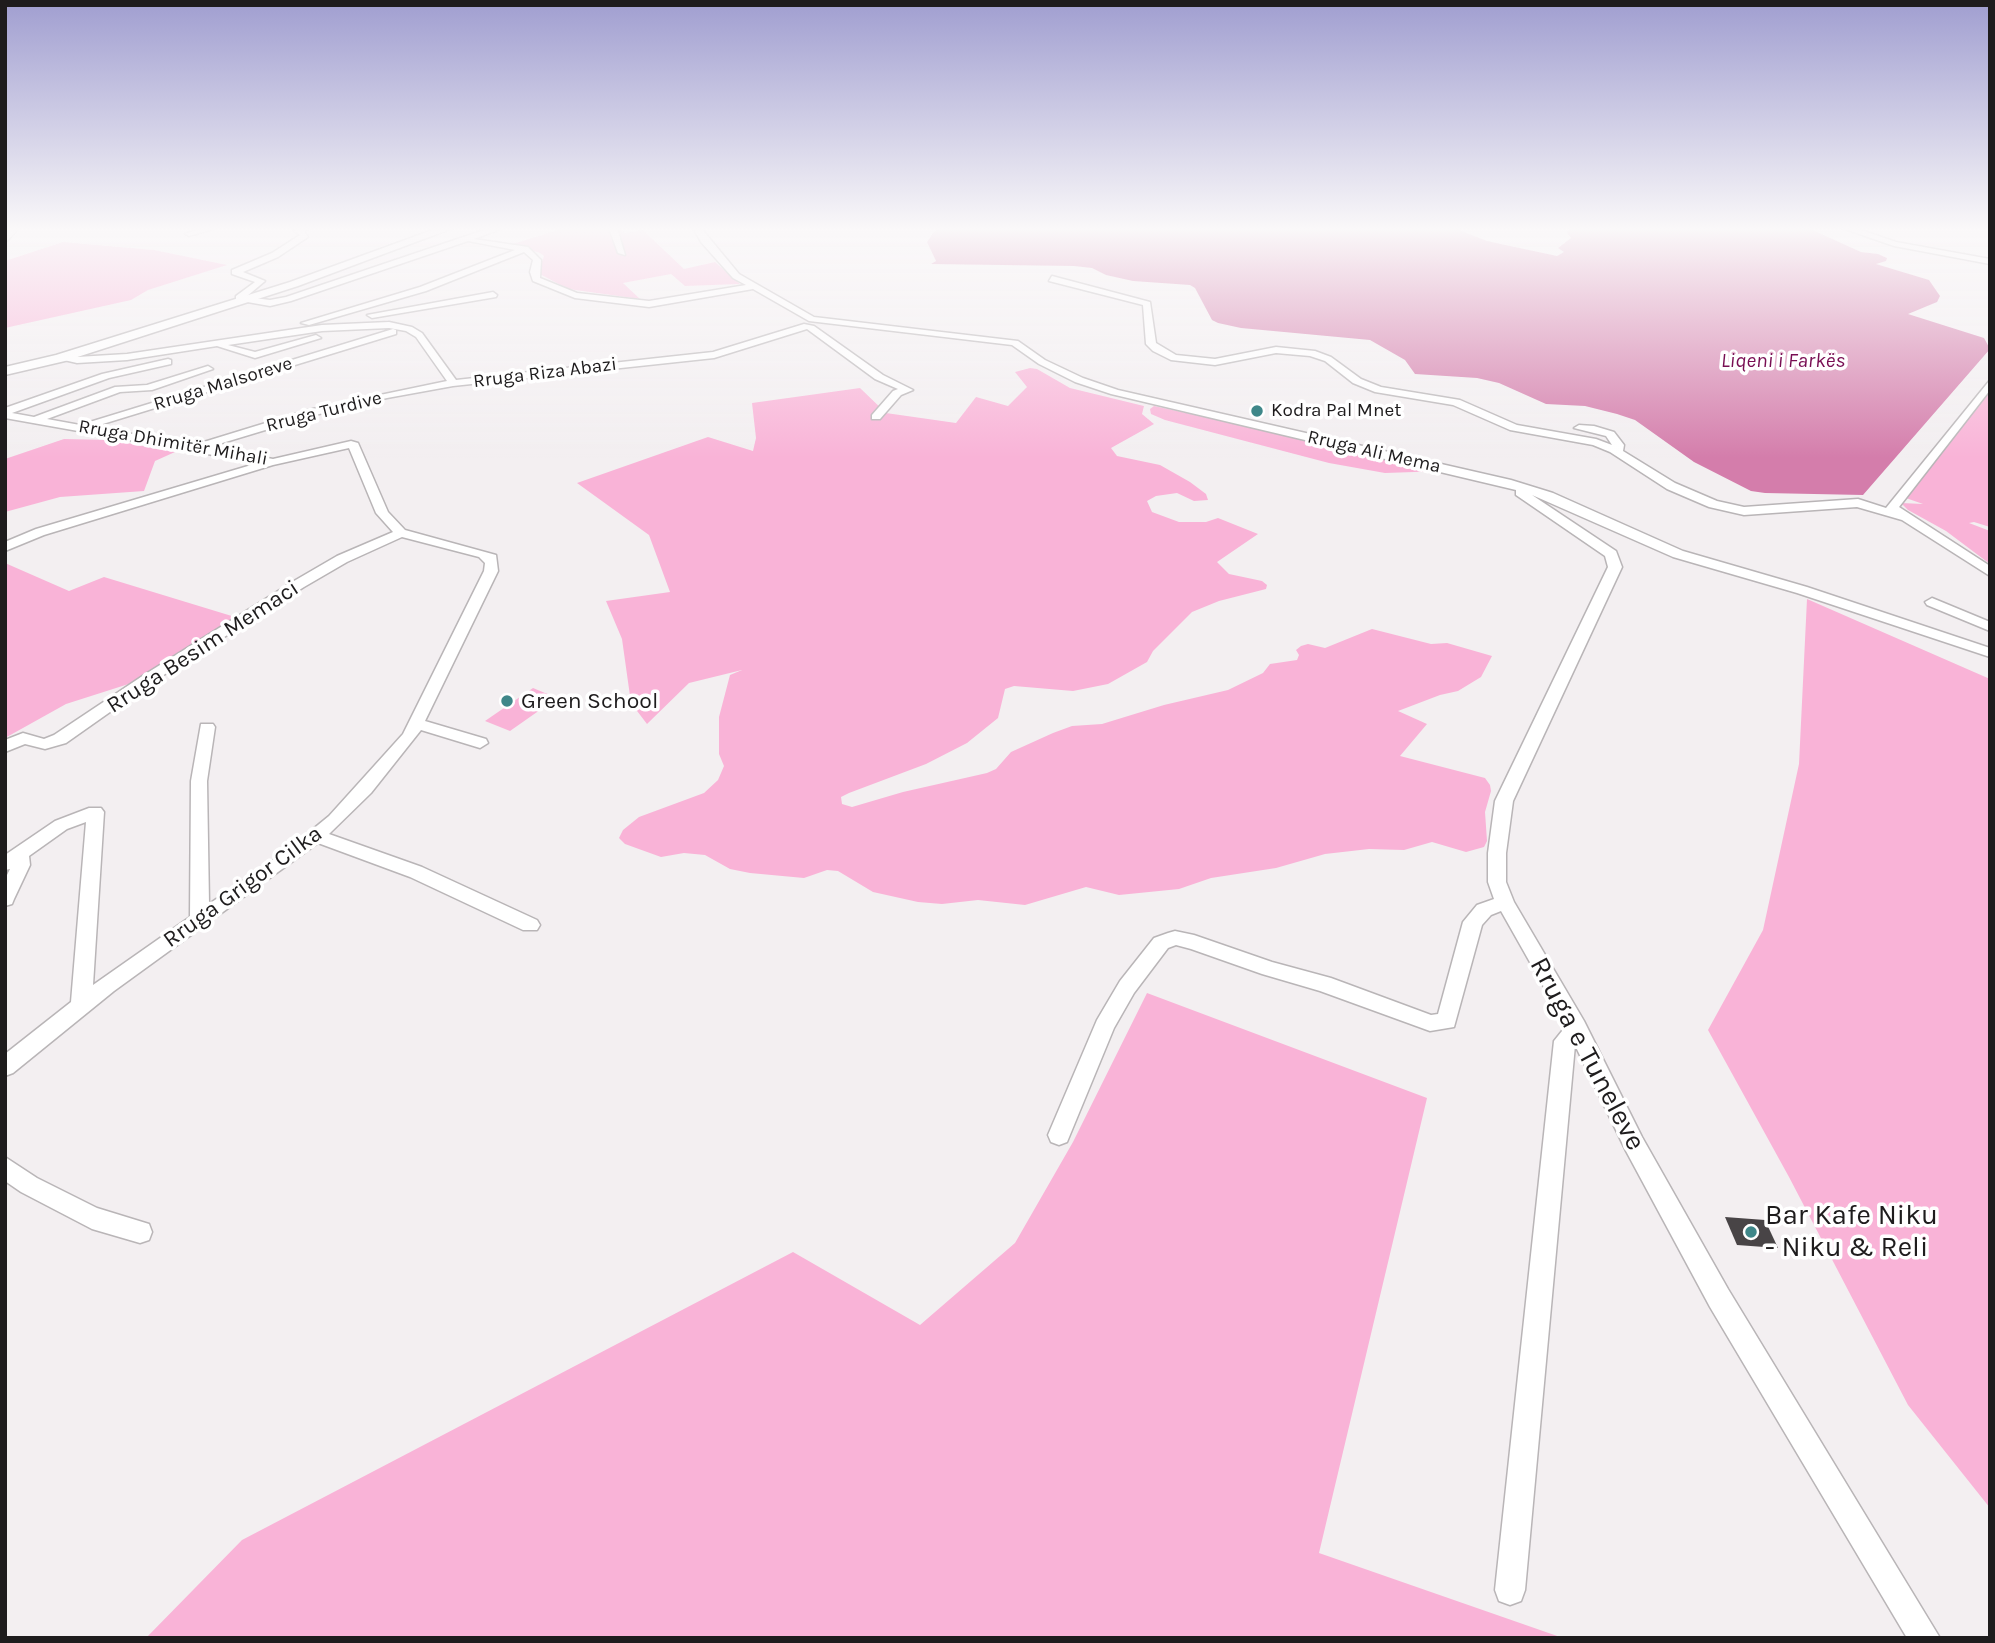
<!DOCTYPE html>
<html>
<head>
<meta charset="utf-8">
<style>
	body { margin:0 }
	#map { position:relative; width:1995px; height:1643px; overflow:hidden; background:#f3eff1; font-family:Karla,sans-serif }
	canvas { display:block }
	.frame { position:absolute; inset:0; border:7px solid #1e1c1d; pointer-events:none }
</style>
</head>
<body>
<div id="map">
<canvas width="1995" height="1643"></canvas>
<div class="frame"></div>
</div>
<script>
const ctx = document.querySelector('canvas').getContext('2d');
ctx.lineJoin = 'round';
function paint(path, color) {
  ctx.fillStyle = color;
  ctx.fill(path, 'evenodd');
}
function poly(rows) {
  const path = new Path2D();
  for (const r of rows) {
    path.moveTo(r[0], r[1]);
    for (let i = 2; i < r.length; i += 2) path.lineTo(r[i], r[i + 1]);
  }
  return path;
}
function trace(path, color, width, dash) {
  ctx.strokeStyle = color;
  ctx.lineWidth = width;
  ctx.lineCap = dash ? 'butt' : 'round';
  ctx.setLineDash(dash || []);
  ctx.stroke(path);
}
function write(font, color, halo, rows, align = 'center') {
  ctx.font = font + ' Karla,sans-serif';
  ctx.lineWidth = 7;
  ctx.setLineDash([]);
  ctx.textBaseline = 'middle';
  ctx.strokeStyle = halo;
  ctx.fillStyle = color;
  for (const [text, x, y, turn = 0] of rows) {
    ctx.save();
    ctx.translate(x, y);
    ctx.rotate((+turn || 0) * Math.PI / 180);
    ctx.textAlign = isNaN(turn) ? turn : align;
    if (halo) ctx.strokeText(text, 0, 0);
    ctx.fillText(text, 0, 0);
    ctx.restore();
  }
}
paint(poly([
	[564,228,618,228,625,233,643,230,684,269,715,262,740,284,685,286,671,274,623,283,640,299,568,289,538,273,544,256,540,253,513,244],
	[63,242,154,250,227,265,148,290,131,300,5,328,5,261],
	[1030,368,1037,369,1070,388,1144,406,1142,414,1154,424,1111,448,1117,456,1160,465,1190,482,1206,494,1208,500,1194,501,1177,493,1156,496,1147,501,1152,512,1179,522,1206,522,1218,518,1258,534,1217,562,1229,574,1262,581,1267,585,1266,589,1219,601,1192,612,1153,651,1147,662,1108,684,1073,691,1014,686,1005,689,998,718,967,743,926,764,849,793,841,797,842,804,852,807,903,792,987,773,996,769,1011,752,1053,733,1072,726,1102,724,1164,705,1228,690,1263,673,1270,664,1297,660,1299,655,1296,650,1301,646,1308,644,1325,648,1372,629,1431,644,1447,643,1492,656,1481,677,1458,691,1440,695,1398,711,1427,724,1400,756,1485,778,1490,785,1491,791,1485,812,1487,841,1484,847,1466,852,1432,842,1404,850,1369,849,1325,854,1276,868,1211,878,1179,889,1119,895,1086,887,1025,905,978,900,942,904,918,902,873,892,838,871,827,870,804,878,750,873,730,869,705,855,684,853,661,857,625,844,619,838,623,830,639,817,704,793,718,780,724,766,719,754,719,717,730,675,742,670,689,683,647,724,631,703,622,639,606,601,670,592,649,535,577,483,708,437,753,451,756,438,752,403,860,388,886,413,956,423,976,397,1008,406,1027,387,1015,372],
	[1990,389,1990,527,1974,522,1969,523,1990,531,1990,564,1946,531,1908,510,1901,503,1923,504,1903,497],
	[1154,406,1335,445,1443,471,1385,473,1329,463,1165,420,1151,414,1150,409],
	[64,439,111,440,175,452,155,461,144,491,60,497,5,512,5,459],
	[5,563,69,591,104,577,235,617,138,681,66,704,5,738],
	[1807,599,1990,679,1990,1508,1908,1405,1789,1177,1708,1030,1763,930,1799,764],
	[533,688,557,698,510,731,485,721],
	[1147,993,1427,1098,1319,1553,1563,1638,146,1638,242,1540,793,1252,920,1325,1015,1243,1073,1142]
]), '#f9b3d7');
paint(poly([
	[941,228,1454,228,1487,241,1557,256,1564,252,1558,248,1571,238,1567,233,1570,228,1808,228,1861,252,1878,254,1887,258,1886,261,1876,264,1929,280,1940,296,1937,302,1908,314,1984,338,1990,349,1863,495,1765,493,1751,491,1694,462,1635,420,1617,414,1585,406,1546,404,1499,383,1477,378,1415,374,1405,360,1370,340,1241,328,1218,323,1212,320,1195,288,1190,285,1133,281,1106,275,1092,268,1074,266,931,264,936,261,927,242,933,233]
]), '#d47dab');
paint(poly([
	[1725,1217,1765,1220,1778,1248,1737,1245]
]), '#484446');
const minor = poly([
	[11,228,19,228,5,243,5,235,11,228],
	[202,228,216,228,189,236,185,234,202,228],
	[298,228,310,228,304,231,308,237,278,257,243,272,265,281,246,297,270,300,286,297,490,228,503,228,474,239,528,247,541,260,540,278,577,293,649,301,746,285,733,278,701,242,693,228,701,228,739,274,814,317,1018,341,1045,360,1083,378,1118,390,1511,480,1553,493,1683,551,1807,587,1990,648,1990,657,1797,593,1673,557,1532,495,1616,551,1622,567,1513,801,1506,853,1506,882,1514,902,1584,1021,1642,1137,1728,1289,1940,1638,1907,1638,1710,1307,1626,1151,1575,1045,1525,1590,1521,1601,1510,1605,1499,1601,1495,1590,1554,1041,1566,1026,1501,911,1491,915,1482,925,1454,1027,1430,1031,1320,991,1262,974,1191,949,1176,945,1168,948,1134,993,1114,1028,1067,1142,1059,1145,1051,1142,1048,1135,1097,1020,1120,981,1154,938,1168,933,1175,931,1194,935,1272,962,1331,978,1431,1015,1438,1014,1463,922,1477,905,1494,899,1488,882,1488,853,1495,801,1608,567,1605,556,1516,495,1516,490,1111,394,1075,382,1039,364,1012,345,809,321,753,289,649,307,575,298,533,281,530,272,533,260,524,252,426,291,309,325,301,323,420,287,515,250,468,241,291,301,270,306,236,300,236,296,255,282,232,274,232,270,272,253,300,235,294,231,298,228],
	[609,228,617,228,625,255,618,253,609,228],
	[1842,228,1855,228,1896,242,1990,259,1990,264,1894,246,1842,228],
	[1052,276,1150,302,1156,343,1176,355,1215,359,1276,347,1315,351,1331,357,1361,379,1381,387,1460,400,1517,425,1596,439,1612,445,1606,436,1574,428,1579,425,1594,426,1614,432,1624,445,1623,451,1675,483,1717,501,1744,507,1858,499,1886,508,1990,380,1990,390,1899,507,1990,566,1990,576,1902,520,1857,507,1744,515,1709,507,1667,489,1610,452,1593,445,1510,430,1453,405,1375,392,1353,383,1325,361,1310,356,1276,353,1215,365,1171,360,1153,351,1146,344,1143,305,1049,281,1052,276],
	[493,292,497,295,496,297,372,318,367,315,493,292],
	[389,322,412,327,422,333,456,380,713,352,804,324,814,326,883,375,913,390,901,395,880,419,872,419,872,415,893,391,898,389,875,379,807,329,714,358,453,386,387,398,315,415,209,447,273,459,351,441,358,443,388,512,405,530,496,555,498,571,425,721,486,739,488,743,480,748,421,730,371,793,329,834,422,867,537,920,540,925,537,930,523,930,410,877,318,843,114,991,13,1073,5,1076,5,1054,71,1002,86,822,67,829,29,856,30,865,14,899,12,904,5,906,5,879,10,869,5,870,5,855,55,821,89,808,101,808,104,812,93,985,190,917,191,781,201,724,213,724,215,727,207,781,209,904,285,852,329,816,403,734,484,571,485,563,479,557,402,537,347,562,304,587,154,681,66,743,45,749,25,744,5,752,5,740,23,733,44,739,54,735,144,675,294,581,337,556,393,532,376,513,349,448,273,465,44,535,5,551,5,542,36,529,258,463,5,418,5,408,102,374,168,359,171,360,171,364,109,378,12,413,34,417,115,387,147,385,208,366,213,369,152,390,120,392,47,419,80,425,393,329,396,330,396,334,93,427,194,445,308,410,447,381,416,337,406,331,389,328,322,331,228,345,255,352,316,335,321,338,255,358,217,346,127,360,77,363,55,358,60,355,77,357,127,354,322,325,389,322],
	[1932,598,1990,622,1990,631,1927,605,1925,602,1932,598],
	[5,1157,37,1178,97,1208,149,1224,152,1232,149,1240,140,1243,92,1229,21,1192,5,1181,5,1157]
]);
const major = poly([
	[438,228,453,228,298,286,65,361,5,375,5,367,56,355,290,282,438,228]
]);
trace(minor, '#b9b5b7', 3);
trace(major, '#b9b5b7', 3);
paint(minor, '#fff');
paint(major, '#fff');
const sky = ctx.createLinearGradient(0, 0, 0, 458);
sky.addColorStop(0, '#a09ed0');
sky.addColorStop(0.5, '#faf8f9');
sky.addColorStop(1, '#faf8f900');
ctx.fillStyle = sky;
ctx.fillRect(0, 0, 1995, 458);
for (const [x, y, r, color] of [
	[1257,411,7,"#3f8789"],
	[507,701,7,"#3f8789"],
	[1751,1232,7,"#3f8789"]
]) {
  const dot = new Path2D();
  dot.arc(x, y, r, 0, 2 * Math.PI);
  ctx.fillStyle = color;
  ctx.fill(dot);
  trace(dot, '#fff', 2.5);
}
write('19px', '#1e1c1d', '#fff', [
	["Rruga Riza Abazi",545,373,-7],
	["Rruga Malsoreve",223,384,-17],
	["Rruga Turdive",324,412,-14],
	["Rruga Dhimitër Mihali",173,443,10],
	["Rruga Ali Mema",1374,452,13]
]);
write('19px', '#1e1c1d', '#fff', [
	["Kodra Pal Mnet",1271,411]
], 'left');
write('italic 21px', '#780e53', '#fff', [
	["Liqeni i Farkës",1783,361]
]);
write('23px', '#1e1c1d', '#fff', [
	["Rruga Besim Memaci",203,647,-33],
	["Rruga Grigor Cilka",243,887,-36]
]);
write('23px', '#1e1c1d', '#fff', [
	["Green School",521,701]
], 'left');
write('28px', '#1e1c1d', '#fff', [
	["Rruga e Tuneleve",1587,1054,62]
]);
write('28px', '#1e1c1d', '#fff', [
	["Bar Kafe Niku",1765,1216],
	["- Niku & Reli",1765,1248]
], 'left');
</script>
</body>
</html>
